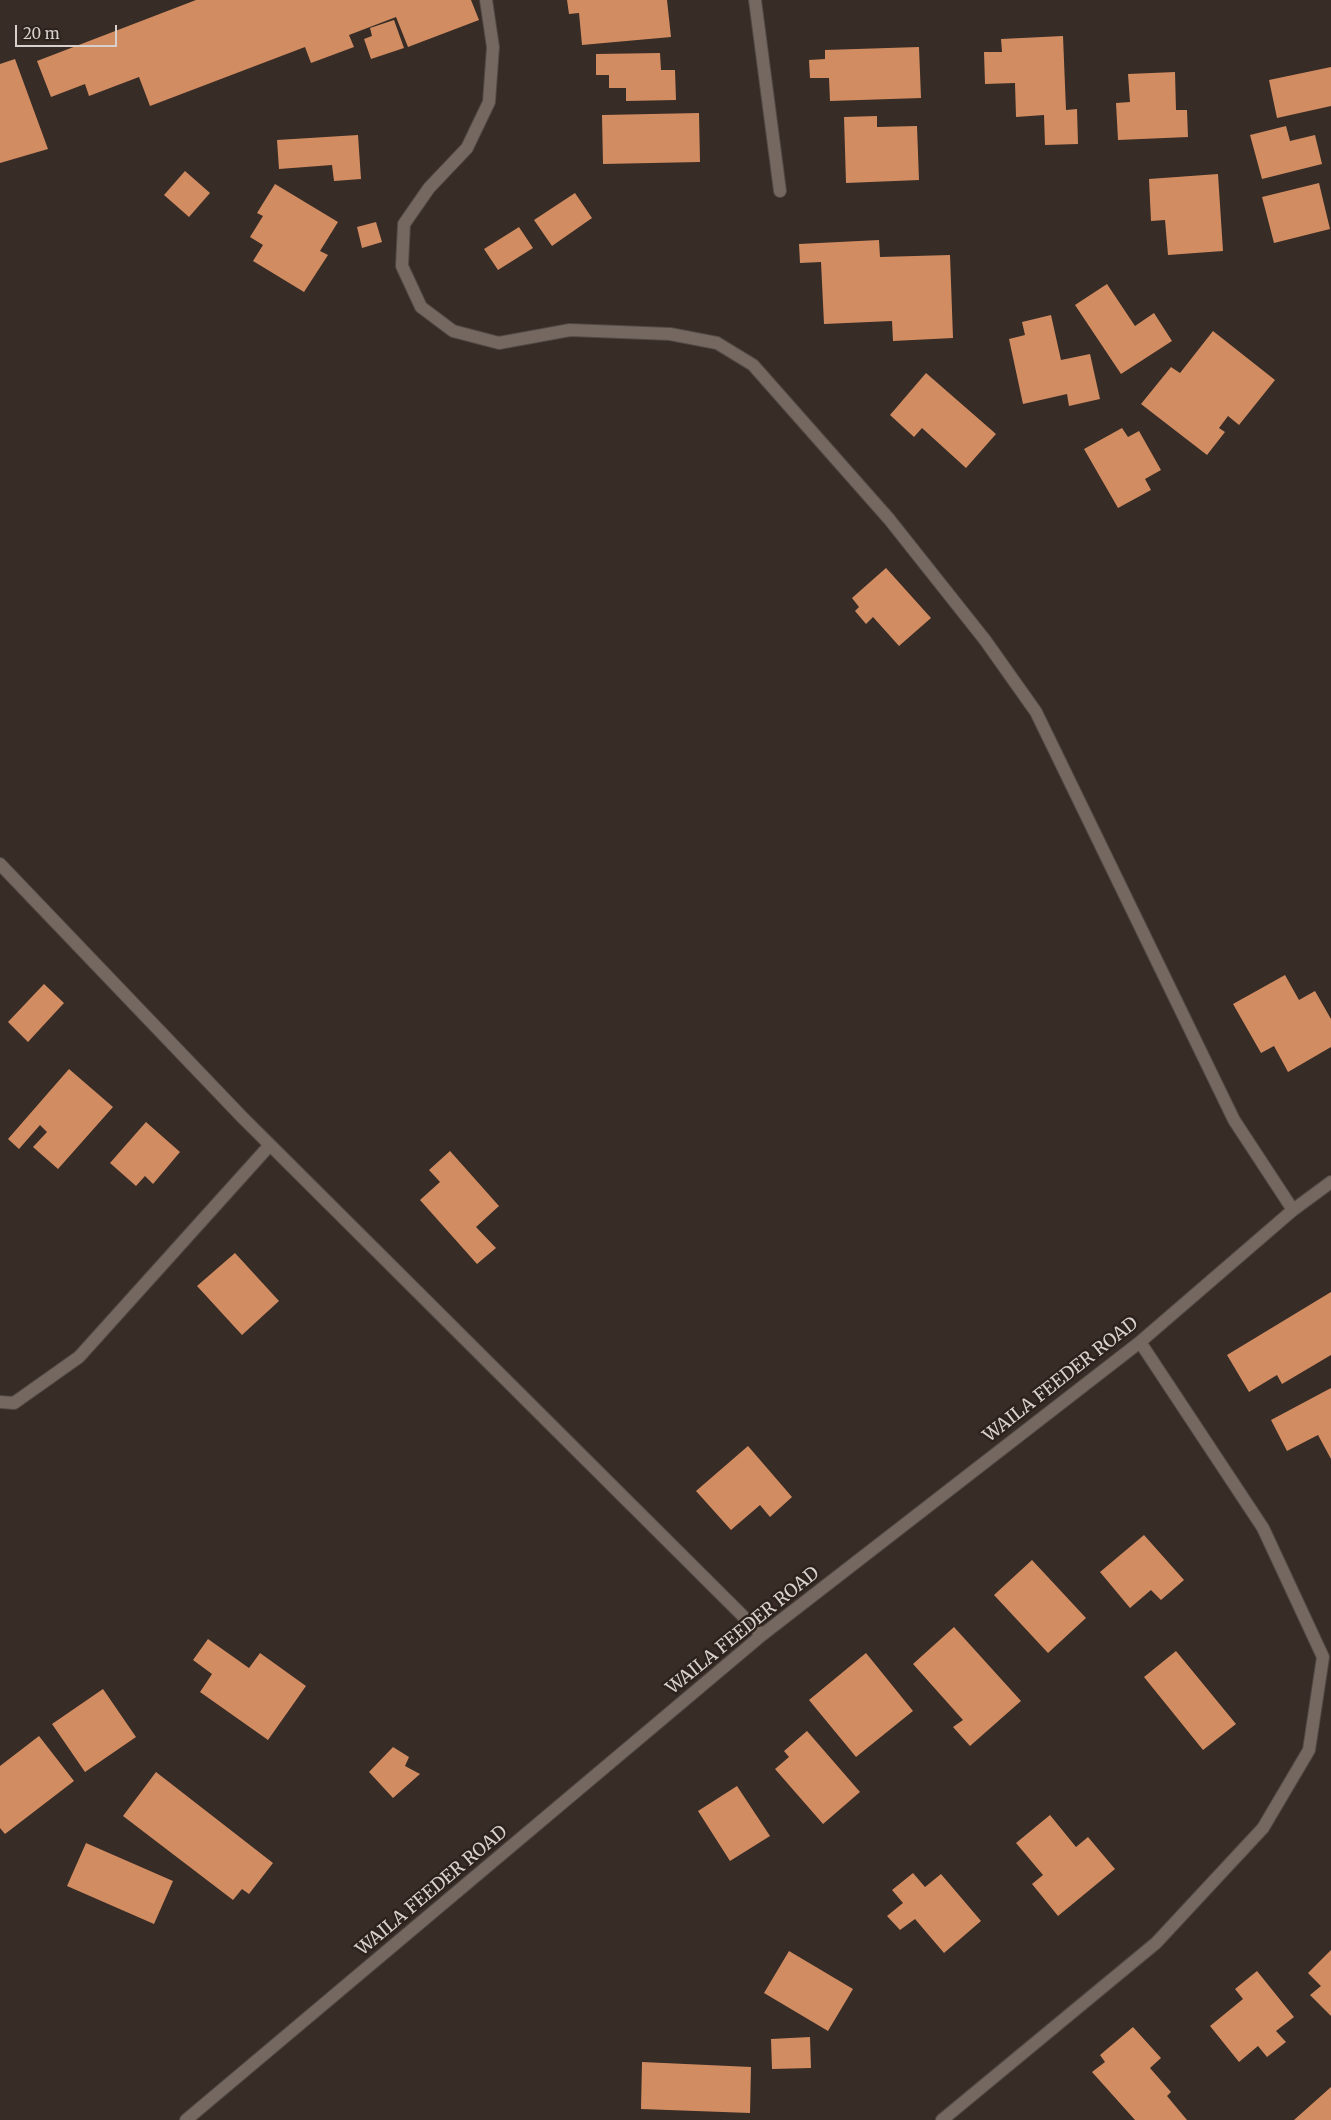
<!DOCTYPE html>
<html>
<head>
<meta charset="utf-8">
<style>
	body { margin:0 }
	#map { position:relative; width:1331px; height:2120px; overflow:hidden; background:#372c26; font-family:Merriweather,serif }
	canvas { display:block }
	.scale { position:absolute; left:15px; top:25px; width:102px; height:22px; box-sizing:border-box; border:2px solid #d7d0cc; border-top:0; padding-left:6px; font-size:15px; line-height:18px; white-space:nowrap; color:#d7d0cc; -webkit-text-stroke:4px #2d221c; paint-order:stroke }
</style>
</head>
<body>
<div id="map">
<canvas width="1331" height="2120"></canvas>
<div class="scale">20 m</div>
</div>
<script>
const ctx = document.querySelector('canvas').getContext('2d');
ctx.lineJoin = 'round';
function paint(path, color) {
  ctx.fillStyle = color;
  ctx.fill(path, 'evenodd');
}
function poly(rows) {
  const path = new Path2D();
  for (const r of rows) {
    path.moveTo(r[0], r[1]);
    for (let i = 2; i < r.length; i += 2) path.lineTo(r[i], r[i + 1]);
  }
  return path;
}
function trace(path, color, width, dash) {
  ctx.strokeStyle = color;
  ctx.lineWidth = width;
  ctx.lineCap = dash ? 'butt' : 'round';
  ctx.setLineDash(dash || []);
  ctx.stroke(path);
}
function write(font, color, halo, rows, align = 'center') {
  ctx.font = font + ' Merriweather,serif';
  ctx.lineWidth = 5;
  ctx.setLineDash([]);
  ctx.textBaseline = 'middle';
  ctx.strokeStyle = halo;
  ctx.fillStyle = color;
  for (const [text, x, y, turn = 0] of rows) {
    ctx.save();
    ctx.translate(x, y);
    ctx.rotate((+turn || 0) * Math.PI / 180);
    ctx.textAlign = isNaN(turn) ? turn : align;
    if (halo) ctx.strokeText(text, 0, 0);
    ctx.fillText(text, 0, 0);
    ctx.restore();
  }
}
paint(poly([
	[196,0,471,0,479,20,408,47,396,17,349,35,354,47,311,63,305,47,150,106,139,77,89,96,85,84,51,97,37,61],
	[567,0,667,0,671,37,582,45,579,13,569,14],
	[394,20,404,48,371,59,364,39,372,36,370,28],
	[1063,36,1066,110,1077,109,1078,144,1045,145,1044,115,1016,117,1015,83,985,84,984,52,1002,52,1001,39],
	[919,47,921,98,830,101,829,78,810,78,809,60,825,59,825,50],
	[660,53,661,70,675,70,676,100,626,101,626,88,609,88,609,75,596,75,596,54],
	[15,59,48,149,0,163,0,64],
	[1331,67,1331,106,1277,118,1269,80],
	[1175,72,1176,110,1187,110,1188,137,1118,140,1116,103,1130,102,1128,74],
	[699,113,700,162,603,164,602,115],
	[877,116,877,127,917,126,919,180,846,183,844,117],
	[1286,126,1290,141,1315,135,1322,164,1262,179,1250,135],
	[358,135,361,179,334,181,332,165,279,169,277,140],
	[185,171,210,193,189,217,164,195],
	[1218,174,1223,251,1168,255,1165,220,1151,221,1149,179],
	[1319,183,1330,229,1274,243,1262,197],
	[275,184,338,222,320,251,328,255,304,292,253,261,263,245,250,237,263,216,257,213],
	[575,193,592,218,552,246,534,220],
	[376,222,382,242,362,248,357,227],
	[519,227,533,248,498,270,484,249],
	[879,240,880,257,950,255,953,338,893,341,892,321,824,324,821,262,800,263,799,244],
	[1107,284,1135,326,1154,313,1172,341,1121,374,1075,305],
	[1051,315,1061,360,1090,354,1100,399,1069,406,1067,394,1023,404,1009,339,1025,335,1022,322],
	[1213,331,1275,380,1239,425,1228,416,1219,428,1225,432,1207,455,1141,404,1171,367,1180,373],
	[926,373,996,434,966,468,922,428,914,437,890,415],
	[1122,428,1128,437,1139,431,1161,470,1145,479,1151,490,1118,508,1084,449],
	[886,568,931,618,899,646,873,617,866,624,855,611,859,607,852,598],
	[1285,975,1299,1000,1315,991,1331,1019,1331,1047,1288,1072,1274,1046,1261,1053,1233,1004],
	[44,984,64,1003,28,1042,8,1022],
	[69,1069,113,1107,58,1169,33,1147,47,1132,40,1125,19,1149,8,1139],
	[146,1122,180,1152,153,1184,145,1176,136,1186,110,1163],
	[450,1151,499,1206,476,1227,496,1248,477,1264,420,1200,440,1182,429,1170],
	[235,1253,279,1301,242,1335,197,1286],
	[1331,1292,1331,1355,1282,1384,1277,1375,1249,1392,1227,1355],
	[1331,1388,1331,1459,1318,1435,1287,1451,1271,1420],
	[748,1446,792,1497,770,1517,760,1505,731,1530,696,1491],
	[1144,1535,1184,1580,1161,1600,1151,1590,1130,1608,1100,1572],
	[1032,1560,1086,1618,1048,1653,994,1595],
	[954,1627,1021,1701,970,1746,953,1727,963,1720,913,1664],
	[208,1639,249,1668,260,1653,306,1686,268,1740,200,1692,212,1674,193,1660],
	[1176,1651,1236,1724,1203,1750,1144,1677],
	[866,1653,913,1711,856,1757,809,1700],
	[103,1689,136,1737,85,1772,52,1724],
	[807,1731,860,1792,823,1824,775,1769,789,1757,784,1751],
	[39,1736,74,1781,5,1834,0,1828,0,1766],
	[393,1747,409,1757,405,1766,420,1774,393,1798,369,1772],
	[156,1772,273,1863,249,1894,242,1889,233,1900,123,1816],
	[737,1786,770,1836,730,1861,698,1811],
	[1050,1815,1076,1847,1088,1837,1115,1869,1058,1916,1032,1884,1043,1875,1016,1843],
	[86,1843,173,1881,154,1924,67,1886],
	[913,1873,925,1887,941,1874,981,1921,944,1953,915,1919,900,1930,887,1916,903,1903,892,1890],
	[1331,1950,1331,2016,1310,1995,1321,1986,1308,1973],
	[789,1951,853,1989,828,2031,764,1993],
	[1257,1971,1294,2017,1276,2031,1286,2042,1267,2057,1258,2046,1239,2062,1210,2026,1243,1999,1235,1989],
	[1133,2027,1161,2058,1150,2068,1171,2092,1167,2096,1187,2120,1135,2120,1092,2072,1105,2062,1100,2055],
	[810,2037,811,2068,772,2069,771,2039],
	[642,2062,751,2067,750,2113,641,2109],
	[1331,2087,1331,2120,1294,2120]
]), '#d28c62');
const minor = poly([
	[486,0,493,47,489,102,467,148,429,188,404,224,402,266,421,307,453,331,499,343,570,330,670,334,717,343,753,365,889,519,985,640,1036,712,1234,1120,1293,1210],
	[755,0,780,191],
	[0,864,242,1117,762,1635],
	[0,1402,14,1403,79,1357,270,1145],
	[186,2120,762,1635,1140,1342,1293,1210,1331,1182],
	[942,2120,1156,1943,1263,1828,1309,1750,1323,1657,1263,1528,1140,1342]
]);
trace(minor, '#524944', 14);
trace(minor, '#746861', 12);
write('18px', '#d7d0cc', '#2d221c', [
	["WAILA FEEDER ROAD",1061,1380,-38],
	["WAILA FEEDER ROAD",743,1631,-39],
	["WAILA FEEDER ROAD",432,1891,-40]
]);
</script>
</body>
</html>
